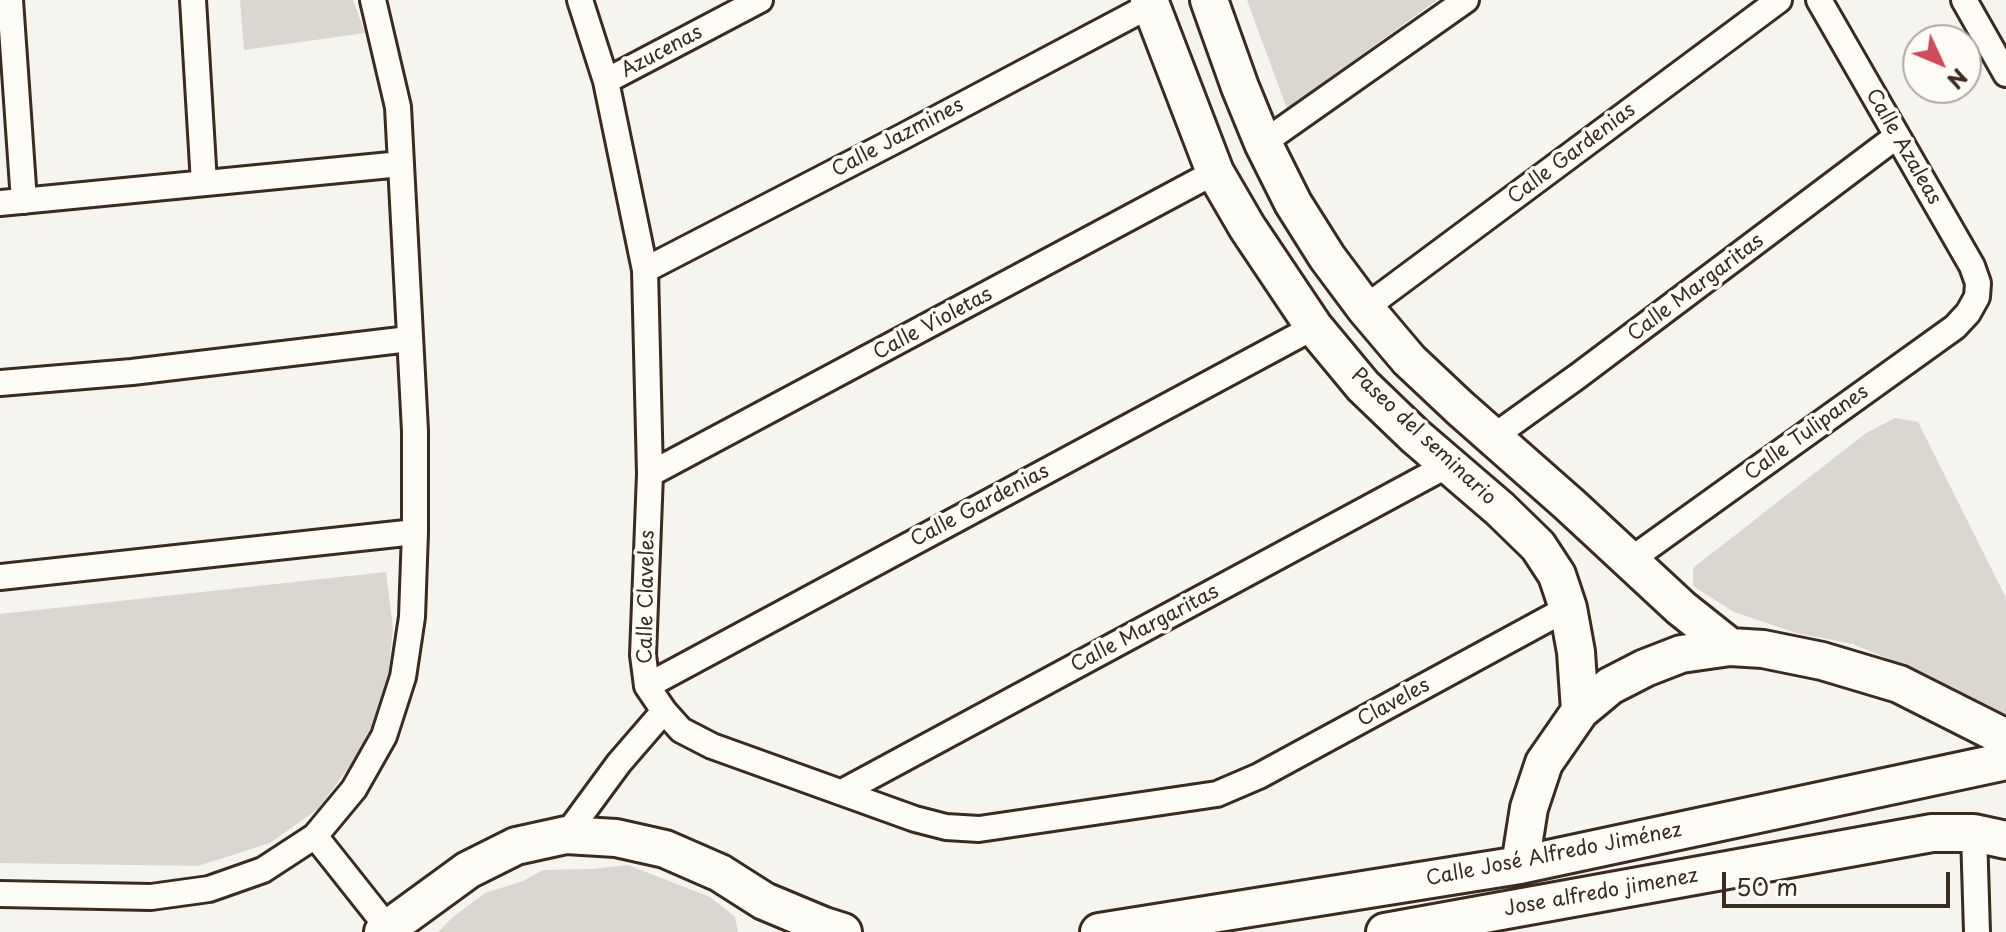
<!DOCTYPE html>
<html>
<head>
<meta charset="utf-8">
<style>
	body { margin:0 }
	#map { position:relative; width:2006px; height:932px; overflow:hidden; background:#f5f4ee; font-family:"Playpen Sans",sans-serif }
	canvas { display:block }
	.north { position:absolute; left:1902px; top:24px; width:80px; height:80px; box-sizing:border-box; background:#fdfcf7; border:2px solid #afa8a0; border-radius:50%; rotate:134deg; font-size:22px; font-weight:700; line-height:32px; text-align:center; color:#3b2a1e }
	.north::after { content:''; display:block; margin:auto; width:28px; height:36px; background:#d1495b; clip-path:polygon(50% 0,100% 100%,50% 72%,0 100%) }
	.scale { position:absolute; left:1722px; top:872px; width:228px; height:36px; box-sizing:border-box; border:4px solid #3b2a1e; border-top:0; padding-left:10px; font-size:24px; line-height:28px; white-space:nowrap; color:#3b2a1e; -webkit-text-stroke:6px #fdfcf7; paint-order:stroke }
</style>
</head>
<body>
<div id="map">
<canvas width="2006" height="932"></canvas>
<div class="north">N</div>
<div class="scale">50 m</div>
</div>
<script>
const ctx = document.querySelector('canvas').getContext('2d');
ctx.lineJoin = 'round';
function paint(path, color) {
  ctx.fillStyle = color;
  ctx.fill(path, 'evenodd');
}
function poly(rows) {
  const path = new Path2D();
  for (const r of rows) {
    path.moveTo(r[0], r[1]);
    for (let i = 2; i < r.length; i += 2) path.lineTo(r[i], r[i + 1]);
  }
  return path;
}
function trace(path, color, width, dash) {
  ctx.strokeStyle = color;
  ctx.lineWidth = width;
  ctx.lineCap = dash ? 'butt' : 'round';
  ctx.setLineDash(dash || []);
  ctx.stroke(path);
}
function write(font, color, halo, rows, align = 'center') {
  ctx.font = font + ' "Playpen Sans",sans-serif';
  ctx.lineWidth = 7;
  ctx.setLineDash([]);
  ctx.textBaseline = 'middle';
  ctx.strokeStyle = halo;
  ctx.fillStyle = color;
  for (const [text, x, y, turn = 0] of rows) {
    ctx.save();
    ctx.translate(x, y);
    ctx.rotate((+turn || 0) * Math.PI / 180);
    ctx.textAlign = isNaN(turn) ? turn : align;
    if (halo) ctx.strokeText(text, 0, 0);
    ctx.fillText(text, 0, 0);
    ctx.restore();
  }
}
paint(poly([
	[240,0,353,0,365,33,244,50],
	[1247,0,1437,0,1287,109],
	[1895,418,1918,422,2006,598,2006,721,1924,674,1853,644,1796,633,1734,612,1693,586,1693,568,1866,433],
	[386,572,393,628,386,697,355,759,318,809,270,843,198,866,0,863,0,614],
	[628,865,710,897,735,917,738,932,438,932,453,917,485,893,523,881,543,870,593,869]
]), '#dad6d0');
const street = poly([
	[10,0,24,201],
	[193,0,204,183],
	[580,0,606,81,645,270,650,474,643,655,647,686,664,711,681,730,712,746,915,819,946,827,979,829,1217,794,1259,776,1568,608],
	[1964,0,2006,74],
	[606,81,760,0],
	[1263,143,1466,0],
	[0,203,401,164],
	[645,270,902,137,1151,5],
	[1365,308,1779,0],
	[0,383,132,372,409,339],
	[1493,437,1578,376,1897,136],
	[650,474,1215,172],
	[1629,561,1955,327,1968,313,1977,297,1978,283,1972,266,1819,0],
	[0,577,415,532],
	[647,686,1314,327],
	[842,792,1448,465],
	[1974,833,1977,932],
	[566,835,619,763,664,711],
	[315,836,388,928],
	[0,894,151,897,209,889,263,870,315,836,354,789,384,736,403,677,412,617,415,532,415,431,398,107,373,0]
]);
const secondary = poly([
	[1149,0,1215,172,1247,227,1314,327,1363,386,1415,436,1500,509,1538,546,1557,575,1568,608,1576,652,1580,711],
	[1209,0,1240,87,1263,143,1293,203,1327,257,1365,308,1409,360,1460,408,1570,505,1681,608,1730,647],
	[1520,865,1529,808,1544,763,1580,711,1610,686,1645,668,1681,654,1730,647,1763,649,1822,661,1899,684,2006,738],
	[383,932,468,870,516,846,566,835,616,838,665,849,720,873,764,901,824,926,843,932],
	[1099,932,1520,865,2006,761],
	[1385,932,1932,833,1974,833,2006,840]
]);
trace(street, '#3b2a1e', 30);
trace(secondary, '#3b2a1e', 42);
trace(street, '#fdfcf7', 24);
trace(secondary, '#fdfcf7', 36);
write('20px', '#3b2a1e', '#fdfcf7', [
	["Azucenas",662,52,-28],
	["Calle Jazmines",898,138,-28],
	["Calle Azaleas",1903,147,60],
	["Calle Gardenias",1572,154,-37],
	["Calle Margaritas",1696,288,-37],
	["Calle Violetas",933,324,-28],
	["Calle Tulipanes",1807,433,-36],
	["Paseo del seminario",1423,437,43],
	["Calle Gardenias",980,506,-28],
	["Calle Claveles",647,597,-89],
	["Calle Margaritas",1145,629,-28],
	["Claveles",1394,703,-29],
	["Calle José Alfredo Jiménez",1554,855,-11],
	["Jose alfredo jimenez",1601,893,-10]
]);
</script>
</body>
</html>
